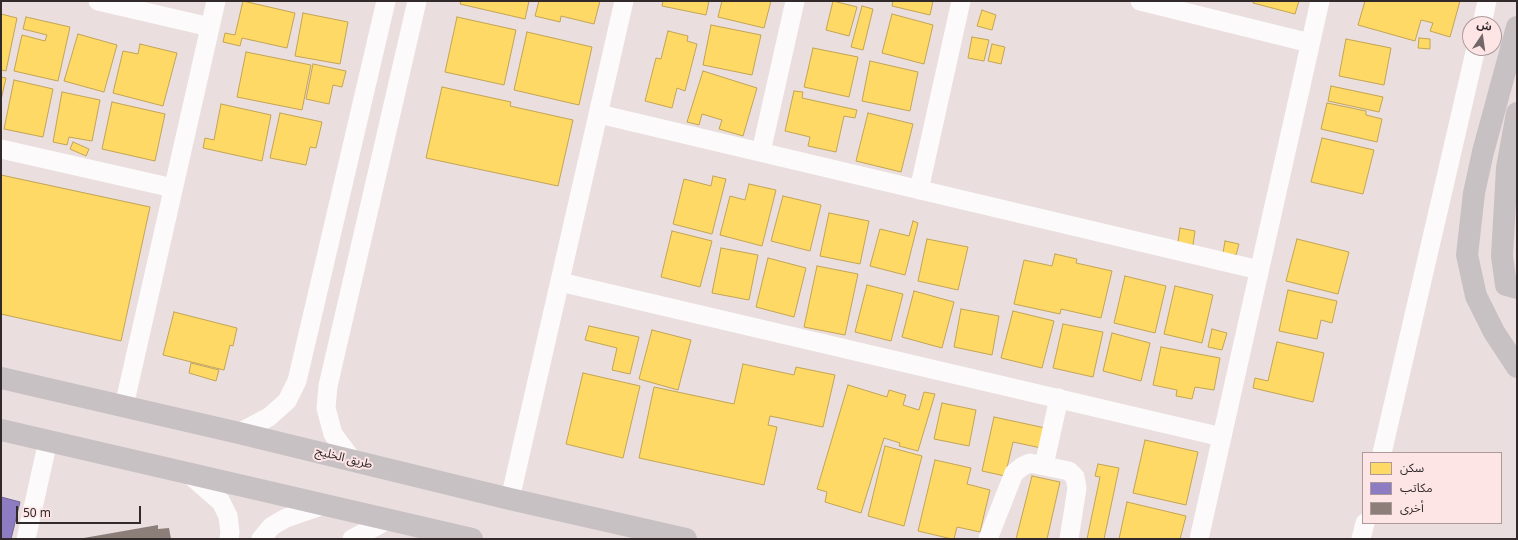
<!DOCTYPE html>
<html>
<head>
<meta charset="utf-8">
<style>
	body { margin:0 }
	#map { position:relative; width:1518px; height:540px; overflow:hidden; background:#eadede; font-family:"Noto Sans","Noto Sans Arabic",sans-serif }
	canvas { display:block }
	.frame { position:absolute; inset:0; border:2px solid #32292a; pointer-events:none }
	.legend { position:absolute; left:1362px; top:452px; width:140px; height:72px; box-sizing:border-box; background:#fde5e6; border:1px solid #ac9a9b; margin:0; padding:5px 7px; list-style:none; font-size:12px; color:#32292a }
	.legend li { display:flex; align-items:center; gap:8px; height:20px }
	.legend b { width:20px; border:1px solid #ac9a9b }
	.north { position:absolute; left:1462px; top:16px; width:40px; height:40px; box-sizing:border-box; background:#fde5e6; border:1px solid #ac9a9b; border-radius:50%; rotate:13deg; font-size:11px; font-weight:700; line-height:16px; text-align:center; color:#32292a }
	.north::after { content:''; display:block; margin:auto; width:14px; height:18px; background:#726869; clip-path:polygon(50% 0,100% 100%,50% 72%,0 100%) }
	.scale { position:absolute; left:16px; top:506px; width:125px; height:18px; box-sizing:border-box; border:2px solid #32292a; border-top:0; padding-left:5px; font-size:12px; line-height:14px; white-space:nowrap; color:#32292a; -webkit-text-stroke:3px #fde5e6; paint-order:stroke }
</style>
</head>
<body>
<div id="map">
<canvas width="1518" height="540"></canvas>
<div class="frame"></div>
<ul class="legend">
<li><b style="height:11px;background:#ffd966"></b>سكن</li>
<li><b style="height:11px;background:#8e7cc3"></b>مكاتب</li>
<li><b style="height:11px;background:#8c7e79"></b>أخرى</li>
</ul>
<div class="north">ش</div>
<div class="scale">50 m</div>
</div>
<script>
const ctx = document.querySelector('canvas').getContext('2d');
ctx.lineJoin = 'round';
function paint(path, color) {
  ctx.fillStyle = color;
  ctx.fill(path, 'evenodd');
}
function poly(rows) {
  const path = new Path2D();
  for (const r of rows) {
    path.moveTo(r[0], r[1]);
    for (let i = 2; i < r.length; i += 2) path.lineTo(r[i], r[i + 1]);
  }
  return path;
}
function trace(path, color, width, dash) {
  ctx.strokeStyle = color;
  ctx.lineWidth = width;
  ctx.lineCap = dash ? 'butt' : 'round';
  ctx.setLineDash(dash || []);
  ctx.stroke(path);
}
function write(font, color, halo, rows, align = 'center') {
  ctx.font = font + ' "Noto Sans","Noto Sans Arabic",sans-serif';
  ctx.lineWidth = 4;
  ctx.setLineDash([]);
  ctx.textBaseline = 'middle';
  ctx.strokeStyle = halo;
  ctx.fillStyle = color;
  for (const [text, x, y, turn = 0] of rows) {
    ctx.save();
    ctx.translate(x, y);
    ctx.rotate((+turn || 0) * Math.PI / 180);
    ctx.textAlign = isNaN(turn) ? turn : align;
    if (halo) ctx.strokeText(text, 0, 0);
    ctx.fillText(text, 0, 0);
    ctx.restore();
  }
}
const homes = poly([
	[243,1,295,13,287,48,242,38,240,46,223,42,225,33,235,35,243,1],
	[461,1,529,1,525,19,460,4,461,1],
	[539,1,600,1,594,24,561,16,560,22,535,16,539,1],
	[663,1,709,1,706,15,662,6,663,1],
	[722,1,771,1,764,28,718,17,722,1],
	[833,1,857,7,849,36,826,30,833,1],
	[893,1,933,1,930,15,892,6,893,1],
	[1253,1,1299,1,1295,14,1253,3,1253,1],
	[1365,1,1460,1,1450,37,1430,31,1433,23,1421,20,1415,41,1358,25,1365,1],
	[862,6,873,9,863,50,851,47,862,6],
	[982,10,996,15,992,30,977,26,982,10],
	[303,13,348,22,340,64,295,56,303,13],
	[1,14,17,18,6,71,1,70,1,14],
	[892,14,933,25,924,64,882,53,892,14],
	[26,17,70,27,58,81,14,71,22,35,45,41,47,35,23,29,26,17],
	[457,17,516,30,504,85,445,72,457,17],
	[711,25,761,35,752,75,703,65,711,25],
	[668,31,688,36,687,41,697,44,685,91,677,88,672,108,645,101,656,58,661,59,668,31],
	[527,32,592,47,579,105,514,90,527,32],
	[78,34,117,45,104,92,64,81,78,34],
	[972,37,989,40,984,61,968,58,972,37],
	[1419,38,1430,39,1430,49,1418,48,1419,38],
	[1346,39,1391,48,1384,85,1339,76,1346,39],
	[140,44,177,53,163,106,113,93,123,51,138,54,140,44],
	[992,44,1005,47,1001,64,988,61,992,44],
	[813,48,858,57,849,97,804,87,813,48],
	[246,52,311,65,302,110,237,97,246,52],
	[870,61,918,72,910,111,862,101,870,61],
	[313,64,346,71,342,87,333,85,329,104,306,99,313,64],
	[703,71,757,88,743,136,719,129,722,120,702,114,699,125,687,122,703,71],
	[1,77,6,78,1,100,1,77],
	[14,80,53,89,43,137,4,129,14,80],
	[1331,86,1383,97,1379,112,1328,101,1331,86],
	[442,87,511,102,510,106,573,120,558,186,426,158,442,87],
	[794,91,803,92,802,98,857,110,855,118,844,116,836,152,808,146,810,137,785,131,794,91],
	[62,92,100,100,92,141,69,137,67,145,53,142,62,92],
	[112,102,165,114,155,161,102,149,112,102],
	[1327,103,1366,111,1366,115,1382,119,1377,142,1321,129,1327,103],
	[221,104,271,115,262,161,203,148,205,138,214,140,221,104],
	[280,113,322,122,316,148,310,147,306,165,270,158,280,113],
	[868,113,913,124,901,172,856,161,868,113],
	[1322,138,1374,150,1363,194,1311,182,1322,138],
	[73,142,89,149,86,156,70,149,73,142],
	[1,175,150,207,121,341,1,314,1,175],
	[713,176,726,179,712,234,673,224,684,179,711,186,713,176],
	[749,184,776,190,762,246,720,235,730,196,745,200,749,184],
	[783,196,821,205,810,251,771,241,783,196],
	[829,213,869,221,860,264,820,256,829,213],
	[913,221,918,223,905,275,870,266,880,229,909,236,913,221],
	[1180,228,1195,231,1193,245,1178,242,1180,228],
	[672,231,712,241,700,287,661,277,672,231],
	[927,239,968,247,958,290,918,281,927,239],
	[1297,239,1349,252,1338,294,1286,281,1297,239],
	[1225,241,1239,244,1236,255,1223,253,1225,241],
	[721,248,758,255,749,300,712,293,721,248],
	[1055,254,1077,259,1076,263,1112,271,1101,318,1061,309,1060,314,1014,304,1024,260,1052,266,1055,254],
	[768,258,806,268,794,317,756,307,768,258],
	[817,266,858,274,845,335,804,327,817,266],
	[1125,276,1166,286,1155,333,1114,323,1125,276],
	[867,285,903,294,891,341,855,332,867,285],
	[1175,286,1213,295,1202,343,1164,334,1175,286],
	[1288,290,1337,301,1332,323,1321,320,1317,339,1279,331,1288,290],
	[914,291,954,302,942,348,902,337,914,291],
	[961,309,999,316,992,355,954,347,961,309],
	[1013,311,1054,321,1042,368,1001,358,1013,311],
	[174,312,237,328,233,346,230,345,224,370,163,355,174,312],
	[1063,324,1103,332,1093,377,1053,368,1063,324],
	[589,326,639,337,630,374,612,370,617,348,585,340,589,326],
	[1212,329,1227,333,1222,350,1208,347,1212,329],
	[652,330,691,340,678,390,639,379,652,330],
	[1112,333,1150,343,1141,381,1103,371,1112,333],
	[1277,342,1324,353,1313,402,1253,388,1255,378,1268,381,1277,342],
	[1161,347,1220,358,1214,390,1195,387,1192,399,1176,396,1177,390,1153,385,1161,347],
	[191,363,219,370,216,381,189,373,191,363],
	[743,364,794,375,796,367,835,375,823,427,770,416,768,425,777,427,764,485,639,458,654,387,734,404,743,364],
	[583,373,640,386,623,458,566,444,583,373],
	[848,385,887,397,889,390,906,395,903,405,919,410,924,392,935,394,918,451,899,446,900,443,884,438,861,513,825,502,827,492,817,489,848,385],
	[942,403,976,410,969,446,934,439,942,403],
	[994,417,1050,429,1046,449,1013,442,1005,476,982,471,994,417],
	[1145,440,1198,452,1186,505,1133,493,1145,440],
	[885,446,922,456,904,526,868,516,885,446],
	[935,460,971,468,967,484,990,490,980,532,957,527,954,539,952,539,918,531,935,460],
	[1098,464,1119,468,1104,539,1087,539,1100,477,1095,476,1098,464],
	[1032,476,1060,482,1047,539,1016,539,1032,476],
	[1127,502,1186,516,1180,539,1119,539,1127,502]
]);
paint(homes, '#ffd966');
trace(homes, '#c2a454', 1);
const offices = poly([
	[1,497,20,502,11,539,1,539,1,497]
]);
paint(offices, '#8e7cc3');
trace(offices, '#726395', 1);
paint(poly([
	[158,525,158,529,169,528,171,539,78,539]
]), '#8c7e79');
trace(poly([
	[98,1,210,27],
	[1140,1,1310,43],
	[1482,24,1487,1],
	[599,114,1259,270],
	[1,149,173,188],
	[761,152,795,1],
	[919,190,961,1],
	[560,282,1222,437],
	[124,406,216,1],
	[239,433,269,417,287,401,297,381,386,1],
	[1382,453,1476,48],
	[353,461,333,434,326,408,328,386,417,1],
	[1044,465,1059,398],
	[188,473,221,502,228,516,230,532,229,539],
	[510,499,624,1],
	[26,539,48,441],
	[261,539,272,526,286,518,324,505],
	[352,539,388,520],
	[988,539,1014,473,1023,466,1030,463,1069,471,1075,477,1077,488,1069,539],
	[1199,539,1320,1],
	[1361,539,1365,523]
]), '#fcfafa', 19);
trace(poly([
	[1517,27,1483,152,1474,193,1467,255,1476,296,1494,332,1517,367],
	[1517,113,1507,168,1502,256,1506,285,1517,288],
	[1,378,239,433,510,499,686,539],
	[1,430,472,539]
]), '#c7c1c4', 22);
write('12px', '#32292a', '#fde5e6', [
	["طريق الخليج",344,458,14]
]);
</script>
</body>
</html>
